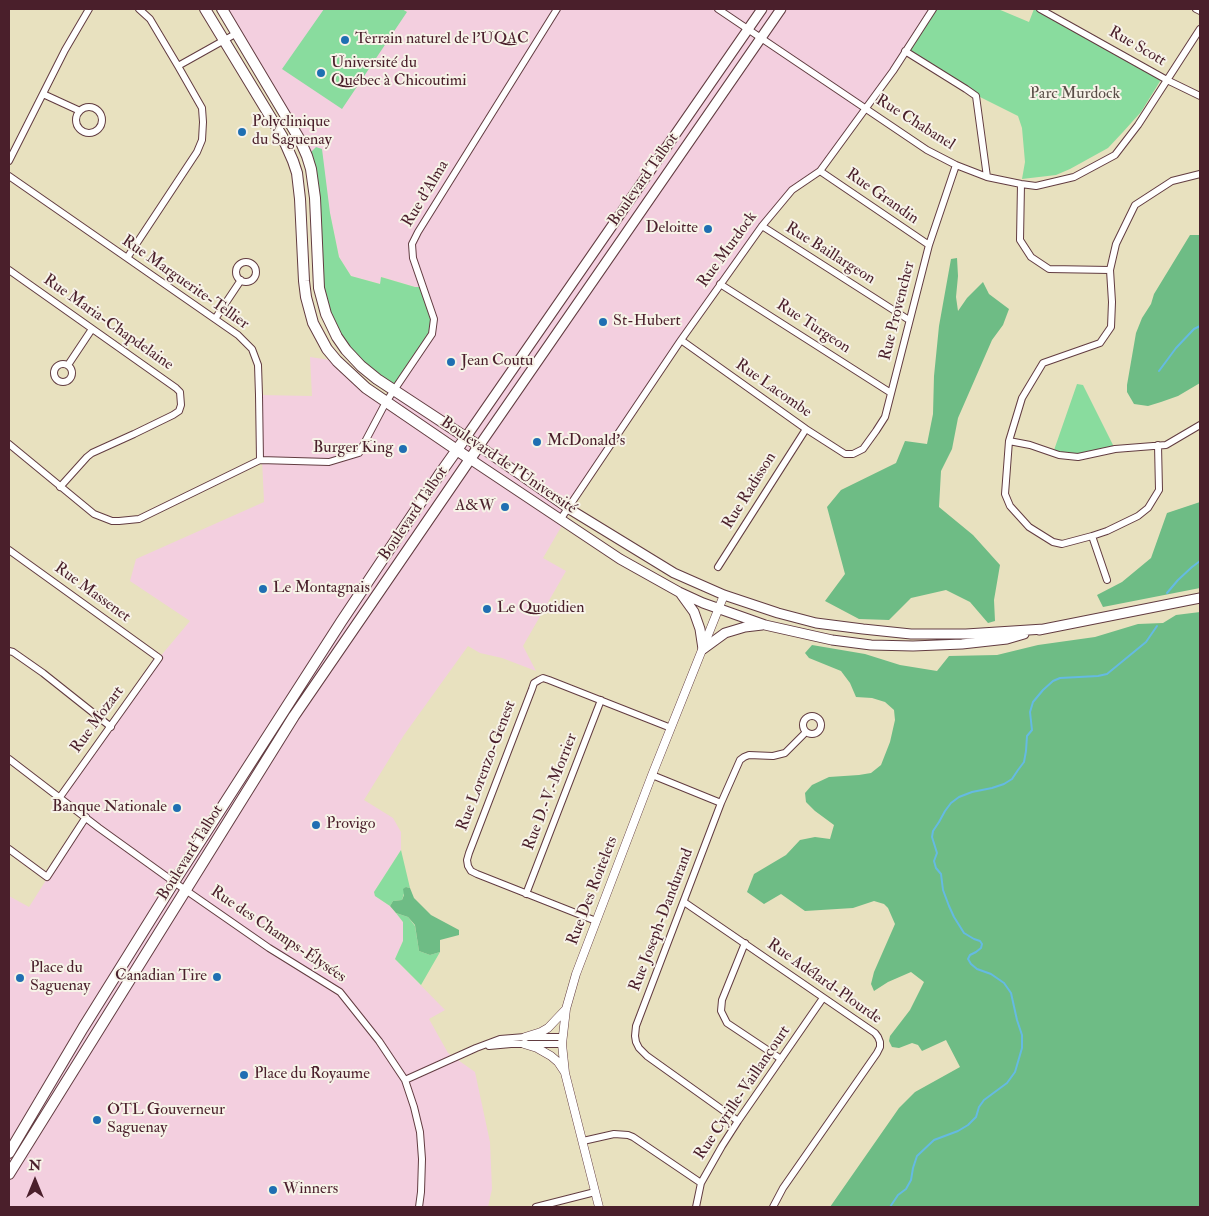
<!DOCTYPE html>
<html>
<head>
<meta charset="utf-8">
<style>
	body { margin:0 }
	#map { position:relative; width:1209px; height:1216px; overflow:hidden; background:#e8e1bf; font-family:"IM FELL Double Pica",serif }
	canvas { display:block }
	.frame { position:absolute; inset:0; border:10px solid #4a1f2b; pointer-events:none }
	.north { position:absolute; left:10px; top:1156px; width:50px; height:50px; -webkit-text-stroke:4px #f7f3e8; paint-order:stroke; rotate:0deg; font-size:14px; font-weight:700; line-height:20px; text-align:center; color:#4a1f2b }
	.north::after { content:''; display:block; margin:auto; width:18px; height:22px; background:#4a1f2b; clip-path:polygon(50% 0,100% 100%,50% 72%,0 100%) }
</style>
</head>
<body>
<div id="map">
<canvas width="1209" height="1216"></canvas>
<div class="frame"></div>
<div class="north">N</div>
</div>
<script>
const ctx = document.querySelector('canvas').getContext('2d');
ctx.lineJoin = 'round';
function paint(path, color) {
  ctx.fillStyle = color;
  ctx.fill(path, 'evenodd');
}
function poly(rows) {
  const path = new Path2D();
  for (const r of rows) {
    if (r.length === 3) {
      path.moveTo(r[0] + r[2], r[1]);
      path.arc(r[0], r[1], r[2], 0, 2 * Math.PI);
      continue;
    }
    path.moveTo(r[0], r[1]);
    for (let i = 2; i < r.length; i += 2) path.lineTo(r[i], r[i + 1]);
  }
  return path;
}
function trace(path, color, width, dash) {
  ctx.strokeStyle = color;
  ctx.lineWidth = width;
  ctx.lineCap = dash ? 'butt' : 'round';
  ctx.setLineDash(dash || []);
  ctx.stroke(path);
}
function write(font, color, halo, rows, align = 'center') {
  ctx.font = font + ' "IM FELL Double Pica",serif';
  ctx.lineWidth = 4;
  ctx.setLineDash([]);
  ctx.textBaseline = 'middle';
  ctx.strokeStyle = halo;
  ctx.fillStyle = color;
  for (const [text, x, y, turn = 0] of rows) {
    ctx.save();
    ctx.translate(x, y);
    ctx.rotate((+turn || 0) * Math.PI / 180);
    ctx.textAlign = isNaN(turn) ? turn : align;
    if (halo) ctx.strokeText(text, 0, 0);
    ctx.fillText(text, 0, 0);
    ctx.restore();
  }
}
paint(poly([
	[225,9,933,9,820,171,792,190,762,226,610,448,571,510,543,558,566,571,523,646,536,671,502,658,480,653,468,646,404,735,364,800,393,818,401,832,401,850,374,892,375,896,390,906,403,922,403,941,395,959,445,1010,429,1019,448,1053,475,1072,490,1142,492,1189,488,1207,9,1207,9,896,29,907,86,817,60,797,159,658,190,621,130,581,136,559,264,502,259,395,312,396,310,357,337,361,386,402,394,391,415,287,382,277,381,284,351,276,339,257,330,213,307,156]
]), '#f3cfdf');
paint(poly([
	[324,9,402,9,407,12,342,109,282,69],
	[935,9,998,9,1029,22,1034,9,1040,9,1162,78,1141,112,1123,132,1108,148,1070,169,1056,175,1022,179,1025,162,1022,128,1018,116,964,89,908,53],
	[316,147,322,149,330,213,339,257,351,276,380,284,381,277,415,287,423,287,434,319,432,334,394,391,361,366,326,314,307,156],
	[1077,384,1083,385,1115,449,1078,457,1053,453],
	[401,850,410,888,406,887,402,900,393,901,390,906,375,896,374,892],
	[396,913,408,917,415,926,419,951,430,955,440,952,421,985,395,959,403,941,403,922]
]), '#89dc9e');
paint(poly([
	[1190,235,1200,235,1200,383,1178,396,1161,402,1148,406,1134,404,1127,392,1127,385,1136,333,1142,318,1151,304,1154,294],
	[957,258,958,276,956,297,958,311,967,298,983,282,989,294,1009,309,1003,325,992,340,958,418,952,449,941,471,939,507,973,535,1000,565,994,600,995,621,988,623,970,602,946,590,911,598,889,620,859,619,825,601,845,574,827,507,841,490,896,463,905,441,927,444,933,414,934,376,939,326,951,259],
	[1200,502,1200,588,1103,607,1097,595,1122,582,1151,558,1167,513],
	[1200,612,1200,1207,830,1207,899,1108,915,1092,960,1067,946,1040,922,1051,918,1045,912,1043,899,1048,892,1047,889,1041,890,1036,910,1010,924,982,911,972,888,982,874,991,871,984,874,972,895,924,888,908,884,904,874,901,853,908,805,911,781,894,764,904,747,892,754,874,786,855,800,840,815,837,830,839,834,825,815,811,806,802,805,793,812,785,829,777,859,775,871,773,881,765,890,742,895,720,894,710,885,702,872,698,856,697,850,683,841,671,809,658,805,653,812,645,865,654,900,665,937,671,949,656,997,655,1038,645,1095,637,1138,624,1163,623,1176,615],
	[406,887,410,888,414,898,431,915,459,930,459,935,440,940,440,952,430,955,419,951,415,925,408,917,396,913,390,906,393,901,402,900,404,895,403,889]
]), '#6ebc85');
trace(poly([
	[1159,371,1176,348,1194,329,1200,326],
	[1167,593,1178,580,1192,567,1200,561],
	[890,1207,898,1195,906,1189,911,1180,913,1168,917,1156,934,1140,958,1131,968,1125,976,1117,979,1107,984,1100,1007,1083,1015,1072,1022,1048,1022,1035,1017,1020,1011,993,1004,983,991,974,977,969,971,964,968,959,970,955,976,952,981,948,982,944,980,941,974,939,964,933,954,917,949,906,943,890,941,874,936,868,934,861,937,853,932,837,933,831,939,822,945,811,951,803,959,797,972,792,992,788,1004,784,1012,779,1018,770,1024,762,1026,751,1027,736,1032,730,1030,712,1033,702,1043,690,1053,681,1060,678,1098,676,1107,674,1146,642,1157,626]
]), '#65bae2', 2);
const minor = poly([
	[718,9,927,150,956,165,987,177,1021,184,1036,186,1074,177,1115,155,1138,125,1200,29],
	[1040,9,1167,80,1200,96],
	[1196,9,1200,11],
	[905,51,966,89,976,96,987,177],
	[178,66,237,33],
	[43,94,80,111],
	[89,120,13],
	[9,161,65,50,89,9],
	[820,171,929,245],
	[9,176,238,335,252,349,258,365,259,395,260,460],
	[1021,184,1020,240,1031,257,1049,269,1110,270],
	[762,226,909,320],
	[127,258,197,152,202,140,203,122,202,108,178,66,150,19,139,9],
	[246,272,10],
	[9,270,176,388,180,392,181,405,179,411,173,415,134,434,92,453,87,457,60,487],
	[720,284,891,393],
	[215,319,241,280],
	[681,340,806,429,845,454,853,454,863,449,876,431,885,417,929,245,956,165],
	[63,373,9],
	[68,365,92,329],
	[1009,441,1030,445,1059,455,1078,457,1115,449,1166,445,1200,425],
	[9,444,94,514,112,521,119,521,139,519,260,460,329,462,359,453,386,402,432,334,434,319,413,258,412,244,418,232,557,9],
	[1158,445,1159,490,1148,508,1138,516,1107,531,1092,536,1062,544,1053,542,1029,527,1010,506,1005,494,1009,441,1022,398,1043,363,1100,343,1111,327,1112,302,1110,270,1116,244,1135,205,1172,181,1200,174],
	[560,520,681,340,762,226,792,190,820,171,893,71,933,9],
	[1092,536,1107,580],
	[9,550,159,658,60,797],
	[718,567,806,429],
	[9,651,13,652,43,673,111,727],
	[812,725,9],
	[9,759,99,828,174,882,269,948,340,992,379,1041,405,1080,414,1107,420,1132,422,1159,421,1192,419,1207],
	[652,775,721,803],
	[9,849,47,877,86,817],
	[526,894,601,700],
	[684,902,875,1033,878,1037,880,1042,880,1047,877,1053,783,1188,773,1207],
	[596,921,477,874,471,871,468,866,467,860,469,853,532,689,534,683,539,680,543,678,549,680,671,728],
	[745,943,722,1000,721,1011,727,1023,781,1059],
	[489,1046,511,1044,562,1044],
	[405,1080,476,1048,500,1039,525,1037,563,1037],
	[738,1121,647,1056,639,1048,636,1042,635,1036,636,1026,721,803,740,760,744,757,749,755,773,756,785,753,806,732],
	[583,1141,614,1134,628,1135,633,1137,701,1183],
	[536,1207,595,1192],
	[696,1207,701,1183,722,1146,738,1121,823,998]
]);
const tertiary = poly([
	[525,1037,541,1032,548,1028,566,1009],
	[524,1044,537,1048,551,1056,558,1062,564,1071],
	[599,1207,565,1073,562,1044,566,1009,576,974,652,775,724,595]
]);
const secondary = poly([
	[781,9,479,446,571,510,674,573,724,595,778,613,816,623,863,629,911,634,966,634,1044,629],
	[466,437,762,9],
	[470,459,620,559,679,592,703,603,765,625,832,640,871,645,913,646,962,644,1007,639,1024,634],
	[681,594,694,612,700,629,703,649,725,633,745,627,762,625],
	[1039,630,1200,598]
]);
const primary = poly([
	[205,9,282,136,293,161,297,173,300,199,304,281,306,297,313,323,327,349,337,361,366,388,470,459],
	[9,1153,83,1028,174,882,341,622,439,475,466,437],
	[9,1174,294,716,479,446,377,379,361,366,346,350,337,337,326,314,319,288,315,198,311,169,307,156,300,140,222,9]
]);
trace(minor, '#623c41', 8);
trace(tertiary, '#623c41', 9);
trace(secondary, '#623c41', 11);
trace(primary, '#623c41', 12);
trace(minor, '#fff', 6);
trace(tertiary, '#fff', 8);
trace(secondary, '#fff', 9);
trace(primary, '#fff', 10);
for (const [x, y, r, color] of [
	[345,40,5,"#1f6fb2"],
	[321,73,5,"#1f6fb2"],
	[242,132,5,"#1f6fb2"],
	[708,229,5,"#1f6fb2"],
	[603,322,5,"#1f6fb2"],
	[451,362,5,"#1f6fb2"],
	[537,442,5,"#1f6fb2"],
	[403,449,5,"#1f6fb2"],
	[505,507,5,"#1f6fb2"],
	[263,589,5,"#1f6fb2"],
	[487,609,5,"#1f6fb2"],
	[177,808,5,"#1f6fb2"],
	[316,825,5,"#1f6fb2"],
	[217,977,5,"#1f6fb2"],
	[20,978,5,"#1f6fb2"],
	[244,1075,5,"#1f6fb2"],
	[97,1120,5,"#1f6fb2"],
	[273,1190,5,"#1f6fb2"]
]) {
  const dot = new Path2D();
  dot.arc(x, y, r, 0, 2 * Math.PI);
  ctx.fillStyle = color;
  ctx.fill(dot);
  trace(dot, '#f7f3e8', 2);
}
write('16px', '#4a1f2b', '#f7f3e8', [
	["Terrain naturel de l'UQAC",355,40],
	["Université du",331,64],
	["Québec à Chicoutimi",331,82],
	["Polyclinique",252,123],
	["du Saguenay",252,141],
	["Deloitte",698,229,"right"],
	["St-Hubert",613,322],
	["Jean Coutu",461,362],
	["McDonald's",547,442],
	["Burger King",393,449,"right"],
	["A&W",495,507,"right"],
	["Le Montagnais",273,589],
	["Le Quotidien",497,609],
	["Banque Nationale",167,808,"right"],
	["Provigo",326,825],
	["Place du",30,969],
	["Saguenay",30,987],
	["Canadian Tire",207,977,"right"],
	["Place du Royaume",254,1075],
	["OTL Gouverneur",107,1111],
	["Saguenay",107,1129],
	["Winners",283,1190]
], 'left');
write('16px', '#4a1f2b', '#f7f3e8', [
	["Rue Scott",1137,47,30],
	["Rue Chabanel",915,123,32],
	["Boulevard Talbot",644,180,-55],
	["Rue d'Alma",426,194,-59],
	["Rue Grandin",882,197,35],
	["Rue Murdock",728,250,-54],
	["Rue Baillargeon",830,254,32],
	["Rue Marguerite-Tellier",185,283,35],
	["Rue Provencher",898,311,-76],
	["Rue Maria-Chapdelaine",108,323,35],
	["Rue Turgeon",813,327,33],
	["Rue Lacombe",773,389,35],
	["Boulevard de l'Université",508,466,34],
	["Rue Radisson",750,491,-58],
	["Boulevard Talbot",414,514,-56],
	["Rue Massenet",92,593,36],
	["Rue Mozart",98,720,-54],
	["Rue Lorenzo-Genest",487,766,-69],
	["Rue D.-V.-Morrier",551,792,-69],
	["Boulevard Talbot",191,853,-58],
	["Rue Des Roitelets",593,891,-69],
	["Rue Joseph-Dandurand",662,920,-69],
	["Rue des Champs-Élysées",278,935,34],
	["Rue Adélard-Plourde",824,982,35],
	["Rue Cyrille-Vaillancourt",743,1093,-56]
]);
write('16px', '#5a4e48', '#f7f3e8', [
	["Parc Murdock",1075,95]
]);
</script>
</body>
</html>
